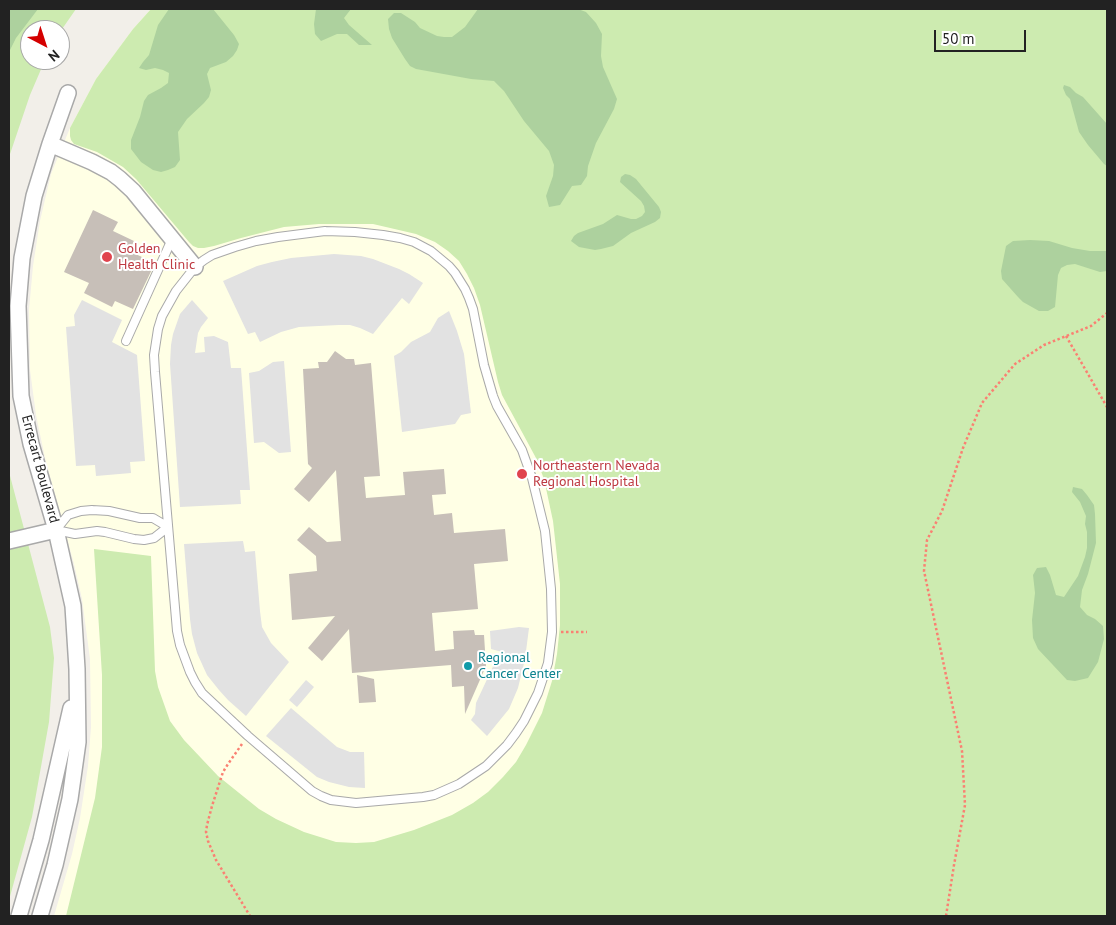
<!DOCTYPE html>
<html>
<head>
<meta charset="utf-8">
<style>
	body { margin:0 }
	#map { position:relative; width:1116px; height:925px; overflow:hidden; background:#f2efe9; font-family:"PT Sans",sans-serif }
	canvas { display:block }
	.frame { position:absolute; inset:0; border:10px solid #222; pointer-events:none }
	.north { position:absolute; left:20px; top:20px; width:50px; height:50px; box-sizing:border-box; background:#fff; border:1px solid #a7a7a7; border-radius:50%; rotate:140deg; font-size:14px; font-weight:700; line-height:20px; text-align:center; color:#222 }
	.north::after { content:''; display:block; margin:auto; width:18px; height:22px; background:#d40000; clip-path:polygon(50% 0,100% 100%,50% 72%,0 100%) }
	.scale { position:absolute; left:934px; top:30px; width:92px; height:22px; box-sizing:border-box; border:2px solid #222; border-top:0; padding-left:6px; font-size:15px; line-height:18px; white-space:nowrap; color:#222; -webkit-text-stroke:4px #fff; paint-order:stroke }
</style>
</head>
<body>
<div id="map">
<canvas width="1116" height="925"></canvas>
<div class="frame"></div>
<div class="north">N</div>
<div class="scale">50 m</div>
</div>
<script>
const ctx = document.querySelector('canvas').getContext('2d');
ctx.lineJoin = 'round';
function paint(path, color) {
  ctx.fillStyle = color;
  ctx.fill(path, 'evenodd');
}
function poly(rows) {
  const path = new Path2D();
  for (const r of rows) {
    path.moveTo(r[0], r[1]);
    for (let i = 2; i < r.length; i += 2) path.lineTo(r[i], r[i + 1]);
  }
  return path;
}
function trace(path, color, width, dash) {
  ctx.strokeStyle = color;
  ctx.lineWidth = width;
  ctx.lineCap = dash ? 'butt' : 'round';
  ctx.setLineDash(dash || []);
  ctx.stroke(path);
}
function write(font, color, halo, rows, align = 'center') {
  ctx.font = font + ' "PT Sans",sans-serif';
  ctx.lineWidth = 4;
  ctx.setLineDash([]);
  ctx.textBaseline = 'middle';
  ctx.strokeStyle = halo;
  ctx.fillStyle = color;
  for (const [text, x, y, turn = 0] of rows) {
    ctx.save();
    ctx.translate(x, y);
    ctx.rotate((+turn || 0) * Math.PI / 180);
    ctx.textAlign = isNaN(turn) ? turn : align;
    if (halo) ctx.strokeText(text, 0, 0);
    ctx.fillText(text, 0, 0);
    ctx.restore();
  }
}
paint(poly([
	[151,9,1009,491,508,916,54,916,72,854,80,818,88,766,91,727,90,659,82,599,74,564,45,458,36,415,30,370,29,310,33,266,40,221,51,174,70,128,96,79,133,29]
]), '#ffffe5');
paint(poly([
	[9,9,76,9,60,32,60,30,30,30,30,60,45,60,30,95,9,157],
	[151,9,1107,9,1107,916,66,916,95,798,102,747,102,675,94,549,151,556,155,671,158,687,170,721,184,740,218,776,259,809,276,819,304,832,336,842,356,843,374,842,414,830,452,815,473,803,488,792,503,777,516,762,526,745,542,713,552,681,557,654,560,625,560,584,553,521,544,479,536,458,502,395,498,382,480,305,474,288,467,274,459,261,448,251,435,242,416,234,373,224,319,224,284,227,241,238,214,246,204,248,198,248,193,246,189,242,136,179,123,167,97,152,74,144,71,140,70,136,70,128,96,79,133,29],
	[9,472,50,627,54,658,49,722,32,817,9,900]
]), '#cdebb0');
paint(poly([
	[9,9,38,9,16,38,9,52],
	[169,9,213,9,234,35,239,44,237,50,233,56,226,62,210,68,207,74,211,90,209,97,204,103,187,119,178,132,180,160,175,167,168,170,161,172,153,170,141,162,131,149,131,140,140,117,144,101,148,95,161,88,168,83,169,73,163,70,155,68,146,70,139,68,143,62,149,55,158,25],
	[316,9,351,9,344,18,349,25,372,45,359,45,347,34,337,34,321,41,315,34,314,24],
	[478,9,578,9,586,12,596,23,602,34,601,56,603,67,617,99,614,109,596,143,588,166,587,176,581,185,572,186,560,205,549,207,546,196,553,176,554,165,549,151,524,121,504,91,494,81,471,79,416,69,410,66,405,59,392,38,389,29,388,19,394,13,401,13,415,22,420,28,437,36,444,37,452,37,465,27],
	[1064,85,1070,87,1076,93,1083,97,1107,124,1107,166,1104,164,1088,145,1079,132,1070,99,1066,95,1063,88],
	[625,174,630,175,636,179,659,207,661,212,660,218,655,222,631,233,613,246,601,249,595,250,579,247,571,241,574,236,578,233,603,224,617,215,631,219,636,219,642,216,645,212,644,206,641,201,620,182,621,177],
	[1030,240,1049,241,1072,248,1090,251,1107,251,1107,271,1100,272,1075,264,1067,265,1061,268,1058,275,1055,307,1048,311,1039,311,1023,302,1018,297,1002,279,1001,271,1006,246,1013,241],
	[1073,487,1082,489,1087,495,1094,505,1095,514,1096,543,1088,574,1082,590,1080,607,1087,615,1095,619,1103,626,1104,639,1098,662,1088,678,1075,681,1067,680,1038,649,1033,638,1032,620,1035,593,1033,575,1037,568,1046,567,1050,575,1056,595,1064,597,1078,576,1085,557,1087,548,1087,532,1085,524,1086,516,1080,502,1072,492]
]), '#add19e');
paint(poly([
	[334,254,361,256,373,259,399,269,409,274,423,283,409,304,402,298,373,334,360,328,350,325,339,325,299,327,281,332,260,342,255,332,248,334,223,281,257,266,272,262,291,258],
	[82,300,122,320,112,342,137,355,145,461,130,462,131,473,96,476,95,465,76,466,66,327,75,326,74,315],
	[192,300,208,318,201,327,198,333,195,353,205,352,204,337,214,336,228,342,231,368,241,368,250,490,240,490,241,504,180,507,170,364,171,345,173,334,180,314],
	[449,311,457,331,464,354,471,413,461,415,455,424,402,432,394,356,401,352,411,342,430,332,438,318],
	[284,361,291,452,279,453,264,442,254,443,249,373,259,371,273,362],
	[243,541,245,552,255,551,260,611,262,627,271,643,289,662,246,716,228,700,219,690,207,675,197,653,192,634,190,619,184,544],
	[519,627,529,628,525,659,518,688,509,709,487,736,471,720,475,714,476,703,496,660,500,660,502,652,491,649,490,631],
	[306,680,314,687,297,707,289,700],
	[291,708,337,747,350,752,364,752,365,788,349,787,329,782,317,777,266,736]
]), '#e2e2e2');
paint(poly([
	[93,210,118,222,113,231,134,241,129,251,155,263,133,309,115,301,112,307,84,293,89,283,64,272],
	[335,351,346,359,354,359,355,365,371,363,380,476,364,477,366,498,405,495,403,472,444,469,446,494,432,495,434,515,452,513,454,533,505,529,508,561,474,564,478,609,432,613,435,651,454,649,453,631,474,630,475,635,484,635,486,666,465,714,464,686,452,687,451,665,352,673,349,629,322,661,308,648,335,616,292,620,289,574,317,571,316,556,297,540,309,527,327,542,341,541,336,470,309,502,294,489,312,468,308,464,303,369,319,368,318,362,327,362],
	[357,675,374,679,376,702,359,703]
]), '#c7bfb8');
const service = poly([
	[325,231,355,232,383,235,400,238,414,242,431,251,449,266,455,273,465,289,469,298,473,309,484,365,493,396,497,406,522,450,532,478,545,531,551,589,552,632,548,663,538,693,524,721,516,733,507,745,486,766,459,784,434,795,423,797,356,803,331,800,321,796,312,791,248,736,202,693,195,682,190,672,180,645,177,631,155,372,154,355,158,329,162,316,176,291,195,267,204,260,212,255,235,247,256,241,278,237,325,231],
	[126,341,172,239],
	[92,510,109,511,140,518,153,518,168,527,154,538,144,540,134,539,105,532,97,531,75,534,56,530,68,515,81,511,92,510]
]);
const minor = poly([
	[50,144,92,162,111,172,120,179,133,191,195,267],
	[9,541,56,530],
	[19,916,41,840,71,708],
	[40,916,55,865,70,799,78,742,77,669,73,606,56,530,31,444,21,396,18,306,22,258,34,196,50,144,68,93]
]);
trace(service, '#a9a9a9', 10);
trace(minor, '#a9a9a9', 18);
trace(poly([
	[1066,336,1107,407],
	[561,632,587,632],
	[242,744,228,764,223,772,212,806,207,825,206,832,208,841,216,860,250,916],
	[946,916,954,865,965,805,962,751,924,571,927,540,942,511,963,448,982,403,1015,364,1044,345,1091,326,1107,313]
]), '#fa8072', 2.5, [2.5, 2.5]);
trace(service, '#fff', 8);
trace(minor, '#fff', 15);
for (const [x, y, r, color] of [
	[107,257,6,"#e0444e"],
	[522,474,6,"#e0444e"],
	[468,666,5,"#0f9aa8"]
]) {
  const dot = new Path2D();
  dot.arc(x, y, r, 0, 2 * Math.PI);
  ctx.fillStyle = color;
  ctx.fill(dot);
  trace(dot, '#fff', 2);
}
write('14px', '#be3a42', '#fff', [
	["Golden",118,249],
	["Health Clinic",118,265],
	["Northeastern Nevada",533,466],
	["Regional Hospital",533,482]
], 'left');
write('14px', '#222', '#fff', [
	["Errecart Boulevard",40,469,75]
]);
write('14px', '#0d838f', '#fff', [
	["Regional",478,658],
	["Cancer Center",478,674]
], 'left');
</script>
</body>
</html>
